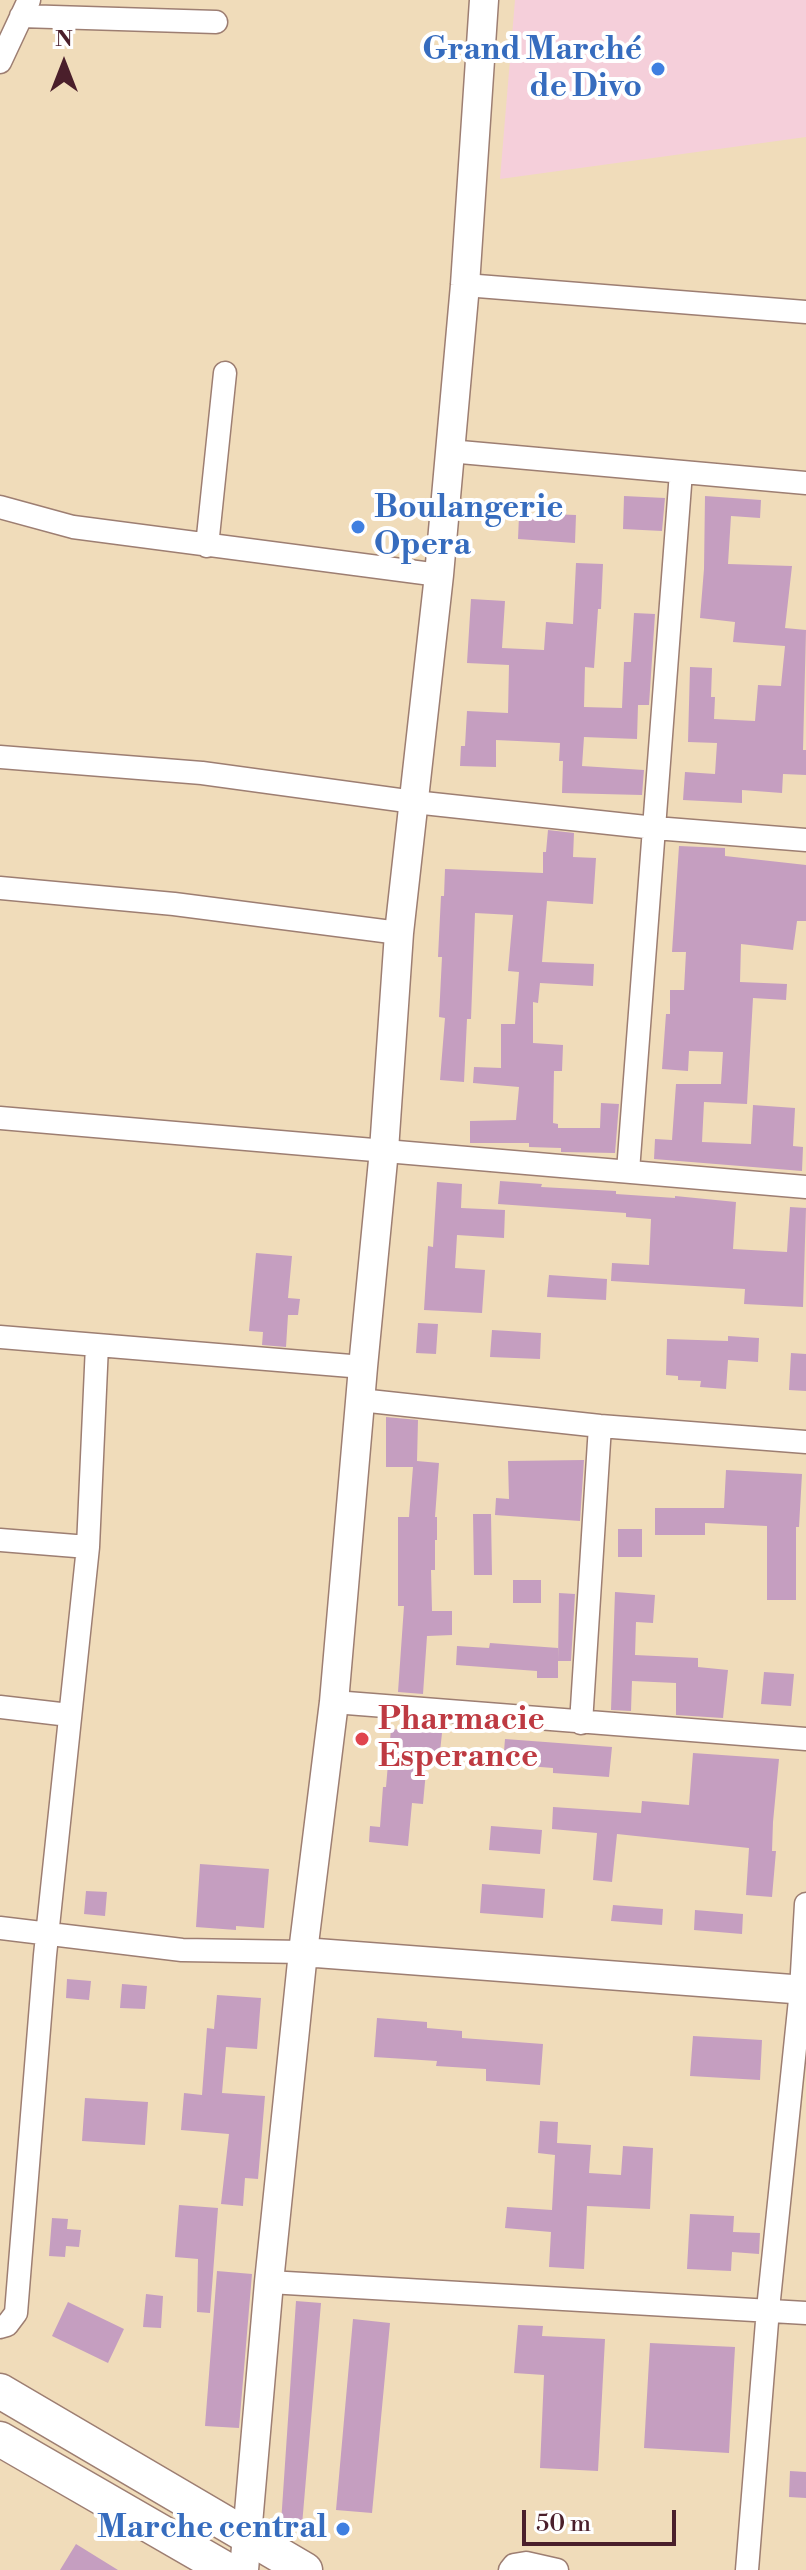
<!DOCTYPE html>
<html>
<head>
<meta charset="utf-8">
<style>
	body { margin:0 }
	#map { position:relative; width:806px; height:2570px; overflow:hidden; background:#f0dcba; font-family:"Libre Bodoni",serif }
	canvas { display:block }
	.north { position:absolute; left:24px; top:24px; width:80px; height:80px; -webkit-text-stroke:6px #fff; paint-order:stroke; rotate:0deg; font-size:22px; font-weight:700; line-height:32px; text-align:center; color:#4a1f2b }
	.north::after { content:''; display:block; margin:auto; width:28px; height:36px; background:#4a1f2b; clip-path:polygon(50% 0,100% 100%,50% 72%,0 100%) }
	.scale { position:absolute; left:522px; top:2510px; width:154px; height:36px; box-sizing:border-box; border:4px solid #4a1f2b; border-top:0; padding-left:10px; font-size:24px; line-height:28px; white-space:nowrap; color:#4a1f2b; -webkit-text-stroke:6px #fff; paint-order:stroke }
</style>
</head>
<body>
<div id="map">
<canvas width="806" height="2570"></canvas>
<div class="north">N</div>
<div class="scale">50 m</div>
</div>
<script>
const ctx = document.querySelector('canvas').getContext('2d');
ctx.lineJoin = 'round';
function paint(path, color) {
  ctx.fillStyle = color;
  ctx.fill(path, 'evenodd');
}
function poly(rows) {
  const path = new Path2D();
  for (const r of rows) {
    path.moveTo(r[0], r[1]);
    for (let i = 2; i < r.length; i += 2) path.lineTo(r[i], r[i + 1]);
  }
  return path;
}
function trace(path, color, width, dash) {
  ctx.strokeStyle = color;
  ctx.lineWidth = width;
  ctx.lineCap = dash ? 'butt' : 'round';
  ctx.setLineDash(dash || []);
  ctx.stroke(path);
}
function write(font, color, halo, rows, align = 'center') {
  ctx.font = font + ' "Libre Bodoni",serif';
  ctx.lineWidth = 8;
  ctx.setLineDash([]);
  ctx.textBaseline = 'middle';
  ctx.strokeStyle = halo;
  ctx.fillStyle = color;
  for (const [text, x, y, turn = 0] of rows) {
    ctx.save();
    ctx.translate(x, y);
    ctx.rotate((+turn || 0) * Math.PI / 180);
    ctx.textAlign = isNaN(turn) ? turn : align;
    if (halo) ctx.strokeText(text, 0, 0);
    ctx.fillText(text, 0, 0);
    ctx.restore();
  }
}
paint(poly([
	[515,0,806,0,806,137,500,179]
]), '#f5cfda');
paint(poly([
	[624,496,665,498,662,531,623,529],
	[705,496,761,500,760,518,731,516,728,564,792,566,785,628,806,630,803,750,806,750,806,775,783,774,782,793,742,790,742,803,683,800,685,772,715,774,717,743,688,742,690,667,712,668,711,697,715,697,714,719,755,721,758,685,781,686,785,646,733,642,735,622,700,618,704,569],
	[550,514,576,515,575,543,518,539,519,516,550,517],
	[576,563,603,564,601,609,598,609,594,668,585,667,584,707,622,708,624,662,631,662,634,613,655,614,649,705,638,705,637,739,584,737,582,766,644,770,642,795,562,793,563,761,559,761,560,743,496,740,496,767,460,766,461,746,465,746,467,711,508,713,509,665,467,663,471,599,505,601,502,648,544,650,546,622,573,624],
	[548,830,574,833,573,857,596,858,593,904,547,901,542,962,594,964,593,986,540,983,538,1003,533,1002,533,1043,563,1045,562,1071,554,1071,553,1123,558,1124,558,1128,600,1128,601,1103,619,1104,615,1153,561,1152,561,1148,529,1147,529,1143,470,1143,470,1121,516,1120,519,1087,473,1083,474,1067,501,1068,501,1024,515,1024,519,972,508,971,513,915,475,913,471,1019,467,1019,464,1082,440,1080,445,1018,439,1017,442,957,438,957,441,896,444,896,445,869,543,873,543,852,546,852],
	[679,846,725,848,725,856,806,865,806,921,797,921,793,950,741,944,740,982,787,984,786,1000,753,998,747,1104,704,1102,702,1142,751,1144,753,1105,795,1108,793,1146,803,1147,802,1171,654,1159,655,1139,672,1140,676,1084,721,1084,723,1052,689,1051,688,1071,662,1069,666,1014,670,1014,670,990,684,990,686,952,672,952],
	[500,1181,542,1184,541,1187,616,1191,616,1194,675,1198,675,1196,736,1202,733,1249,787,1252,790,1207,806,1208,803,1307,744,1304,745,1289,611,1281,612,1263,649,1265,651,1219,626,1217,626,1213,498,1204],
	[437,1182,462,1184,461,1208,505,1210,504,1238,457,1235,455,1268,485,1270,482,1313,424,1310,428,1246,433,1247],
	[256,1253,292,1256,288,1298,300,1299,298,1315,288,1315,286,1347,262,1345,263,1332,249,1331],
	[549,1275,607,1279,606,1300,547,1297],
	[418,1323,438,1324,436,1354,416,1353],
	[492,1330,541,1333,540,1359,490,1357],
	[728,1336,759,1338,758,1362,728,1360,726,1389,700,1387,701,1381,678,1380,678,1376,666,1375,667,1339,728,1341],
	[791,1353,806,1354,806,1391,789,1390],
	[386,1417,418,1420,417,1461,439,1463,435,1517,437,1517,437,1540,435,1540,435,1570,431,1570,432,1611,452,1611,452,1635,427,1636,423,1694,398,1692,404,1606,398,1606,398,1517,409,1517,413,1467,386,1467],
	[584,1460,580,1521,495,1515,496,1498,509,1499,508,1461],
	[726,1470,802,1474,799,1527,796,1527,796,1600,767,1600,767,1526,705,1523,705,1535,655,1535,655,1508,724,1508],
	[473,1514,491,1514,492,1575,474,1575],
	[618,1529,642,1529,642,1557,618,1557],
	[513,1580,541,1580,541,1603,513,1603],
	[615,1592,655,1595,653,1623,636,1622,635,1655,698,1658,698,1667,728,1670,723,1718,676,1715,676,1683,632,1681,631,1711,611,1710],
	[559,1593,575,1594,571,1661,558,1661],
	[490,1643,558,1648,558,1678,537,1678,537,1671,456,1665,457,1646,489,1648],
	[764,1672,794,1674,791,1706,761,1704],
	[391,1729,442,1733,439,1761,427,1760,423,1804,412,1803,408,1846,369,1842,370,1826,380,1827,383,1787,386,1787],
	[505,1739,612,1747,609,1777,553,1773,553,1768,503,1764],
	[693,1753,779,1759,773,1822,772,1851,776,1851,772,1897,746,1895,749,1848,617,1834,612,1882,593,1880,597,1833,552,1829,553,1807,641,1813,642,1801,689,1805],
	[491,1826,542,1830,540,1854,489,1850],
	[200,1864,269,1869,264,1928,236,1926,236,1930,196,1927],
	[482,1884,545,1889,543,1918,480,1913],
	[86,1891,107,1892,105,1916,84,1914],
	[613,1905,663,1909,662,1925,611,1921],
	[695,1910,743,1914,742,1934,694,1930],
	[67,1979,91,1981,89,2000,66,1998],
	[122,1984,147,1986,145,2009,120,2008],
	[217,1995,261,1998,257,2049,226,2047,222,2093,265,2096,258,2179,245,2178,243,2206,221,2204,229,2134,181,2130,184,2093,202,2095,207,2028,214,2029],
	[377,2018,427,2022,427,2028,462,2031,462,2038,543,2044,540,2085,486,2081,486,2069,436,2066,437,2061,374,2057],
	[693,2036,762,2040,760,2080,690,2076],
	[85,2098,148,2102,145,2145,82,2141],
	[540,2121,558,2122,557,2143,591,2145,589,2173,621,2175,623,2146,653,2148,650,2209,587,2206,584,2269,549,2267,551,2232,505,2228,507,2207,552,2210,555,2155,538,2153],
	[179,2205,218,2208,210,2313,197,2312,198,2259,175,2257],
	[690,2214,734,2216,733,2232,760,2233,759,2254,732,2252,731,2271,687,2269],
	[52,2218,68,2219,67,2229,81,2230,79,2247,66,2246,65,2257,49,2256],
	[217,2271,252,2274,239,2428,205,2426],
	[146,2294,163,2296,161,2328,143,2327],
	[296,2301,321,2303,302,2525,281,2523],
	[68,2302,124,2329,108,2363,52,2336],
	[353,2319,390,2323,372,2513,336,2510],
	[518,2325,543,2326,542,2336,605,2339,598,2471,540,2468,544,2375,514,2373],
	[650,2343,735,2347,729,2453,644,2448],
	[790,2471,806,2472,806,2498,789,2497],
	[76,2544,118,2570,60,2570]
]), '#c59ec0');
const minor = poly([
	[21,16,216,22],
	[0,62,29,0],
	[465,285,806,312],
	[449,451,806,483],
	[0,507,73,527,439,575],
	[207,546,225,373],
	[0,757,202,773,414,802,655,828,806,840],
	[0,888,174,904,399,933],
	[0,1118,806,1187],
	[628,1171,681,472],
	[0,1337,363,1367],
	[360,1400,600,1426,806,1442],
	[0,1540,88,1547],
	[334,1702,806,1739],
	[0,1707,69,1715],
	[581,1723,600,1426],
	[0,1928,182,1950,303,1952],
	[269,2282,806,2313],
	[0,2327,7,2325,16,2313,45,1955,88,1547,97,1345],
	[510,2570,514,2565,526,2563,557,2570],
	[747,2570,768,2309,801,1990,806,1904]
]);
const tertiary = poly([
	[303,1952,806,1990],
	[244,2570,269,2282,303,1952,334,1702,363,1367,384,1150,399,933,439,575,465,285,484,0]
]);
const primary = poly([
	[0,2391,305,2570],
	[0,2439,227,2570]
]);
trace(minor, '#9d7e72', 25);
trace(tertiary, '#9d7e72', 31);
trace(primary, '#9d7e72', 37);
trace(minor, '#fff', 22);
trace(tertiary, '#fff', 28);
trace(primary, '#fff', 34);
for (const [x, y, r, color] of [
	[658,69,8,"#3f7fe0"],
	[358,527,8,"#3f7fe0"],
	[362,1739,8,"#e0444e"],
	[343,2529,8,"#3f7fe0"]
]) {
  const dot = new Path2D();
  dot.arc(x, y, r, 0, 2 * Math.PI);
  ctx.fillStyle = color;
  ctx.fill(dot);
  trace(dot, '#fff', 3);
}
write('bold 32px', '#366cbe', '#fff', [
	["Grand Marché",642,51],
	["de Divo",642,88],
	["Boulangerie",374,509,"left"],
	["Opera",374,546,"left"],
	["Marche central",327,2529]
], 'right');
write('bold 32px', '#be3a42', '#fff', [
	["Pharmacie",378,1721],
	["Esperance",378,1758]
], 'left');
</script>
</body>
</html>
